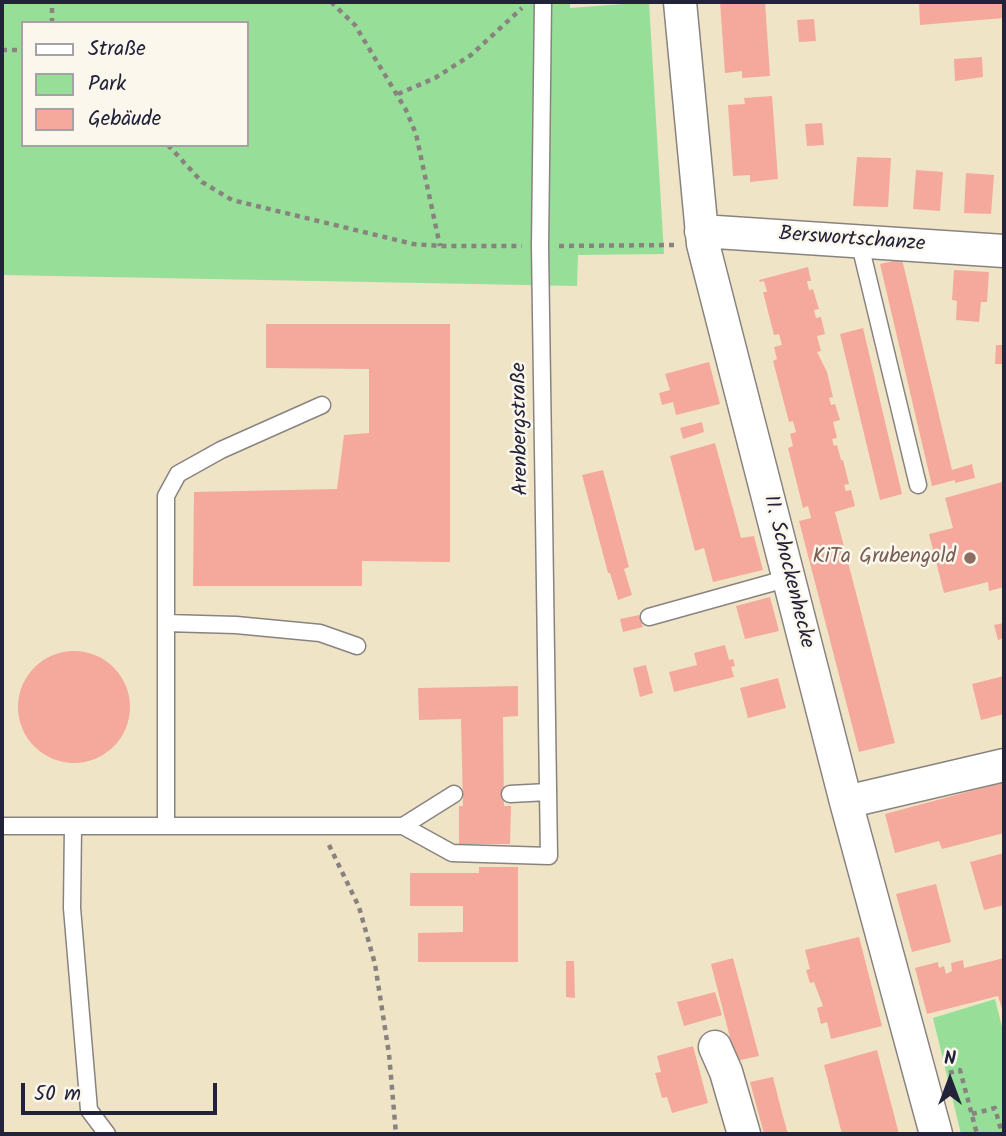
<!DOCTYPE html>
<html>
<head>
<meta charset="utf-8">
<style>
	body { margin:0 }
	#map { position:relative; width:1006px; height:1136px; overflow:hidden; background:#f0e4c6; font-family:Kalam,sans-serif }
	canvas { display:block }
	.frame { position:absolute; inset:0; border:4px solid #22223b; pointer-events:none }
	.legend { position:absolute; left:21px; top:21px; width:228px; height:126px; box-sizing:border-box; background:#fbf7ec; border:2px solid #a4a2a5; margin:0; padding:9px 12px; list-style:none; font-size:21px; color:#22223b }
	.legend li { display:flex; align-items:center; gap:14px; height:35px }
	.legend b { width:35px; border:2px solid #a4a2a5 }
	.north { position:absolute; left:915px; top:1045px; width:70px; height:70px; -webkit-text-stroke:5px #fbf7ec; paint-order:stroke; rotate:0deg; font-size:19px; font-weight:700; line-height:28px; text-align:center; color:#22223b }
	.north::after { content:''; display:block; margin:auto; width:24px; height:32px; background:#22223b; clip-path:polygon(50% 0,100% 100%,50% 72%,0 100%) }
	.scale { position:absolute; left:21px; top:1083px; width:196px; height:32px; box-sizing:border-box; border:4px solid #22223b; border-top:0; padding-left:9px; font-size:21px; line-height:24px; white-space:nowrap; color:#22223b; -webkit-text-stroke:5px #fbf7ec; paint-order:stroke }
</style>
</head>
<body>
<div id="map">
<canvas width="1006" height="1136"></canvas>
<div class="frame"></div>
<ul class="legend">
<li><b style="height:9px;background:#fff"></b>Straße</li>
<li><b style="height:19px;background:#97df99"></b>Park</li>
<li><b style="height:19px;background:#f5a99c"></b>Gebäude</li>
</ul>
<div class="north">N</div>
<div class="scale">50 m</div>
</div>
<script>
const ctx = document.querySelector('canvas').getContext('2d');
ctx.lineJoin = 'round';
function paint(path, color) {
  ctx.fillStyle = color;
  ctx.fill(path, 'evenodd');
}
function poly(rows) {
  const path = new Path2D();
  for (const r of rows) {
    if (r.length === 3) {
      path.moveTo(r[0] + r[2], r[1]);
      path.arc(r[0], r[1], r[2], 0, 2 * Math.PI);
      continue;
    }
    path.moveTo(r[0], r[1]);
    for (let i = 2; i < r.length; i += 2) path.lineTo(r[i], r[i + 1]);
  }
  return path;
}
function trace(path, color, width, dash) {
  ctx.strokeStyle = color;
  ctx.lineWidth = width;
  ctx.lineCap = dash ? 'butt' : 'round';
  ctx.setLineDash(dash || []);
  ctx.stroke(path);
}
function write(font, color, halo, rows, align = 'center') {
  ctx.font = font + ' Kalam,sans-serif';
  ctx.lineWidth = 5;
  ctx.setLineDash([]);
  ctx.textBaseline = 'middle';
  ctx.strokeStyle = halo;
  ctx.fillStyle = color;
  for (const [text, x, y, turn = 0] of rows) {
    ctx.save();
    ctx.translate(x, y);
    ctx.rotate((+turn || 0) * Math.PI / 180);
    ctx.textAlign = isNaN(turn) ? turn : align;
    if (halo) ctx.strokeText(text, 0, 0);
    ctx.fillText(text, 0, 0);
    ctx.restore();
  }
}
paint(poly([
	[2,2,570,2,570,8,649,2,664,254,578,255,577,286,2,275],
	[23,23,247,23,247,145,23,145],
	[995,999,1004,1035,1004,1134,961,1134,933,1018]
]), '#97df99');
paint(poly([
	[720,2,765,2,770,76,742,78,742,71,725,73],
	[919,2,1003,2,1004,18,920,25],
	[814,19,816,41,799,42,797,20],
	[982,57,983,77,955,81,954,59],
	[772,96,778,179,750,182,750,175,733,176,728,105,745,104,744,98],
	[822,123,824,145,807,146,805,124],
	[857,157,891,158,888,207,853,206],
	[916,170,943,172,940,211,913,209],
	[966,173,994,175,991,214,964,213],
	[902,259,952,470,972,464,975,478,955,483,955,480,932,486,880,264],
	[808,267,811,281,807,281,809,290,813,289,819,309,814,310,816,318,821,317,825,334,817,336,821,351,817,352,827,372,833,397,829,398,831,405,835,404,840,420,833,422,837,438,832,439,834,446,837,445,841,460,843,460,849,484,844,485,846,491,851,490,855,506,835,512,895,743,859,752,799,521,811,518,808,506,803,508,788,448,793,446,790,434,796,432,793,421,789,422,773,361,777,359,774,347,782,345,779,334,774,335,763,292,767,292,764,281,760,282,759,280],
	[954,270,989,272,987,302,981,302,979,322,956,320,957,301,952,300],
	[266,324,450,324,450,562,362,561,362,586,193,586,194,492,337,489,344,435,369,433,369,369,266,368],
	[863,328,902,494,880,500,840,334],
	[996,345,1004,345,1004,364,995,364],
	[709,362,720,404,676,415,673,402,662,405,659,393,670,390,665,374],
	[702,422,704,432,683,439,680,428],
	[715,443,741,538,754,536,763,570,713,582,704,548,695,551,670,456],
	[603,470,629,567,624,569,632,595,618,600,610,573,608,573,582,475],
	[1002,482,1004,490,1004,587,989,591,988,582,944,593,929,534,953,528,945,498],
	[770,597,779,631,745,639,736,606],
	[639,615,643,627,623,632,620,619],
	[1004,623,1004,638,998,640,994,625],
	[725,645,729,660,733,659,735,666,731,667,734,677,674,692,669,672,697,665,694,653],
	[74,707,56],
	[646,665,653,693,640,697,633,668],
	[1004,676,1004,714,981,720,972,684],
	[778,678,786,708,748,718,740,688],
	[518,686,518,716,503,717,504,806,511,806,510,844,459,844,459,806,463,806,461,719,419,720,418,688],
	[1004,782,1004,833,942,849,939,841,895,853,885,814],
	[1004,853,1004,905,984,910,970,862],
	[479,867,518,867,518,962,418,962,418,933,463,932,463,906,410,906,410,873,479,873],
	[936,884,951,942,912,952,896,894],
	[859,937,882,1026,831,1039,827,1022,821,1024,817,1008,823,1006,814,982,810,983,806,970,810,969,805,950],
	[733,958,759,1056,736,1061,711,964],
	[1004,958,1004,1015,998,996,927,1014,915,968,938,962,939,968,944,966,946,974,952,971,951,963,963,960,964,968],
	[566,961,574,961,575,998,566,997],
	[715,992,722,1015,684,1026,677,1002],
	[693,1046,708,1103,672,1113,667,1097,662,1098,655,1073,661,1072,657,1056],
	[877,1050,899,1134,842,1134,824,1065],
	[773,1077,781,1109,788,1134,764,1134,750,1082]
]), '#f5a99c');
const service = poly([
	[861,242,861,249,918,485],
	[649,617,789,578],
	[166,623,236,625,320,633,357,646],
	[510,794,548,792],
	[2,826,403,826,452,853,549,856,540,246,543,2],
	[73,826,72,908,89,1110,107,1134],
	[166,826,166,496,178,474,221,450,322,405],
	[403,826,454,794]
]);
const minor = poly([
	[680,2,703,244,846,802,936,1134],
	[701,231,1004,251],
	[846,802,1004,765],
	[715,1047,726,1072,744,1134]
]);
trace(service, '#898380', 19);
trace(minor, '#898380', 35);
trace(poly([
	[331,2,355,25,406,110,416,134,440,246],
	[52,23,52,2],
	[2,50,23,50],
	[398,94,435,78,471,55,522,8],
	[168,145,202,182,232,200,413,244,440,246,522,246],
	[559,246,676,245],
	[329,845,359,907,375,964,389,1054,396,1134],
	[949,1073,960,1070,977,1134],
	[972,1114,995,1108,1002,1134]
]), '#898380', 4.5, [5, 5]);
trace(service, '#fff', 16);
trace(minor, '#fff', 32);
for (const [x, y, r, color] of [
	[970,558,7,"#8d6e63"]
]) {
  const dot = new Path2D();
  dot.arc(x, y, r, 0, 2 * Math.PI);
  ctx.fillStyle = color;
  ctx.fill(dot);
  trace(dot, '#fbf7ec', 2.5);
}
write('21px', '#22223b', '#fbf7ec', [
	["Berswortschanze",852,241,4],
	["Arenbergstraße",522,429,-91],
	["II. Schockenhecke",787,572,76]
]);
write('21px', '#785e54', '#fbf7ec', [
	["KiTa Grubengold",956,558]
], 'right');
</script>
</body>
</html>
